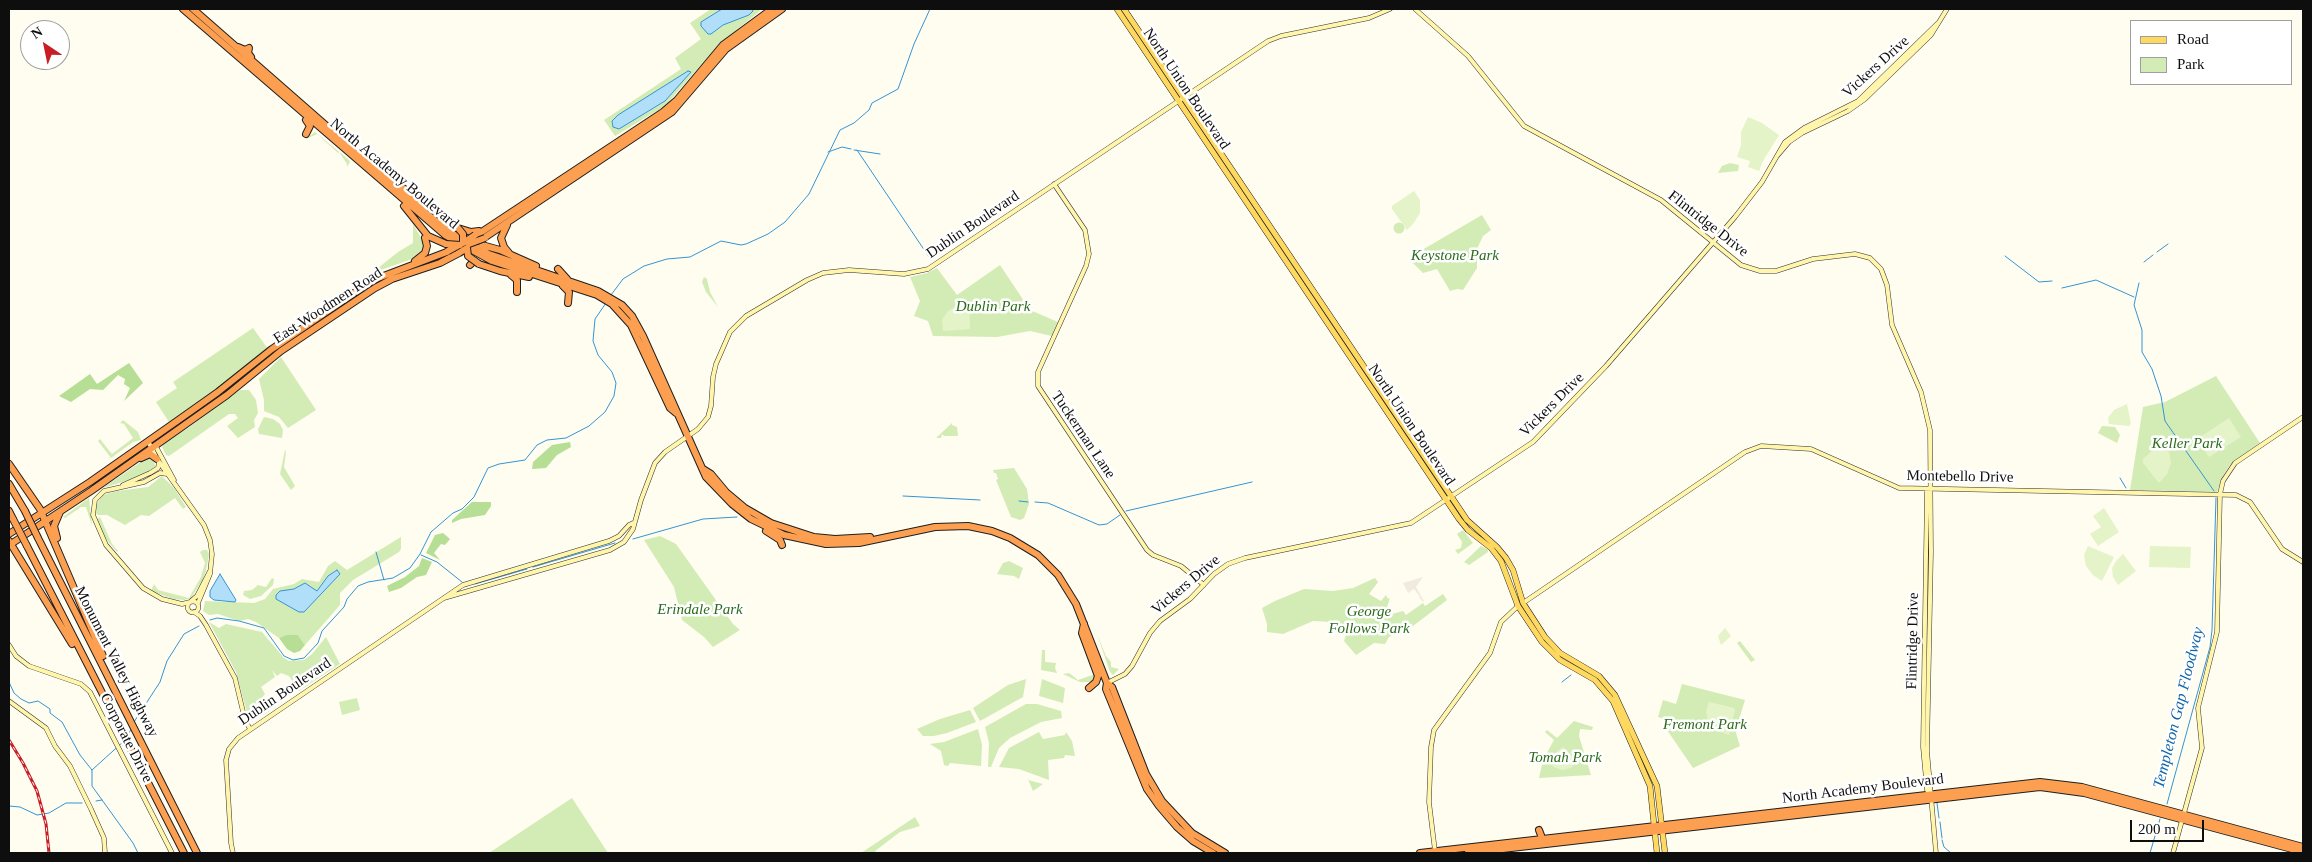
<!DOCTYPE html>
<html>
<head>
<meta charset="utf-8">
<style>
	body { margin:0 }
	#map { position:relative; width:2312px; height:862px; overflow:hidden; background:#fffcf0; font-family:Georgia,serif }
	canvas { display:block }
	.frame { position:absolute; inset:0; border:10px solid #0e0e0e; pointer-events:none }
	.legend { position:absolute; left:2130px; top:20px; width:162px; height:65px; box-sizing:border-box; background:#fff; border:1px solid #9f9f9f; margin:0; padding:6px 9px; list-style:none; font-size:15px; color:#0e0e0e }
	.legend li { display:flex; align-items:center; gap:10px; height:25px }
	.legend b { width:25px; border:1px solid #9f9f9f }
	.north { position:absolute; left:20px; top:20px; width:50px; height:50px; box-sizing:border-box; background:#fff; border:1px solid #9f9f9f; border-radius:50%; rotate:326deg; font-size:14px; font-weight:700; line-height:20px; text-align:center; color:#0e0e0e }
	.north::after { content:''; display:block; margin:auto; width:18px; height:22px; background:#c81d25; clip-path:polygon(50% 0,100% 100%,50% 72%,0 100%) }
	.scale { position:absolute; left:2130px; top:820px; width:74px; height:22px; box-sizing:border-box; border:2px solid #0e0e0e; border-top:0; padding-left:6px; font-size:15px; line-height:18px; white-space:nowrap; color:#0e0e0e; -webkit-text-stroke:4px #fff; paint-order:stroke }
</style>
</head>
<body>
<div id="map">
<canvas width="2312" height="862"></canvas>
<div class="frame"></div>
<ul class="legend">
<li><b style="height:6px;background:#ffd860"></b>Road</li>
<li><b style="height:14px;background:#d3ecb6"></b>Park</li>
</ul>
<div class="north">N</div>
<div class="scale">200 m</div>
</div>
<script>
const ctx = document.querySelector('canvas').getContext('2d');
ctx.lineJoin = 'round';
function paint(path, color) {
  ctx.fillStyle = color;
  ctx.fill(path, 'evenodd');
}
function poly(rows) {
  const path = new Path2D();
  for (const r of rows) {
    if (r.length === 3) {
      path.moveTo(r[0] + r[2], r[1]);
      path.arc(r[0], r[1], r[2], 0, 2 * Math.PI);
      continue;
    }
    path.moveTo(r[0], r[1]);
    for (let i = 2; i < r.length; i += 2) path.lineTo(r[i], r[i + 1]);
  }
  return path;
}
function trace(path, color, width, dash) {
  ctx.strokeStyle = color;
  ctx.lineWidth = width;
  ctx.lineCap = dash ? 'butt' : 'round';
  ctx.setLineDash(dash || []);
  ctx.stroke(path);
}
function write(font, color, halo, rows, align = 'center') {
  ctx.font = font + ' Georgia,serif';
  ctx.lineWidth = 5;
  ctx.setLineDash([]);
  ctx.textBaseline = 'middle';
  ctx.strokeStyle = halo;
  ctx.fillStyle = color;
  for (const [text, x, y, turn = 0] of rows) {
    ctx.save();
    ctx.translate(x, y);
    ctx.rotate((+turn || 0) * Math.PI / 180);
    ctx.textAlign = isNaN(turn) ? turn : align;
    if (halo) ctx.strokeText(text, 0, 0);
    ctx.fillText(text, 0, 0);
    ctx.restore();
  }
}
paint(poly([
	[711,9,758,9,760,11,719,44,665,106,615,136,604,120,681,69,675,58,701,39,690,23],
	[315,132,349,160,350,162,347,167,347,164,339,152,338,153,317,134,306,139],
	[1730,163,1739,165,1738,171,1718,173,1722,166],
	[1482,215,1491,230,1483,236,1477,249,1477,268,1463,290,1457,289,1450,291,1437,269,1423,273,1413,263,1422,250],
	[1399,228,5.5],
	[413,224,422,239,424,246,420,254,412,259,378,271,378,268,398,252,413,243],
	[1000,265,1030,310,1058,322,1052,336,1030,331,997,337,933,336,928,321,914,316,920,301,910,277,927,273,937,268,957,295],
	[704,277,707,279,710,292,718,307,706,292,702,282],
	[253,328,268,349,229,381,169,422,156,402,177,388,173,382],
	[281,357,316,410,288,428,279,417,264,411,264,400,259,379],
	[2216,376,2260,443,2230,465,2224,474,2217,492,2130,490,2143,407,2165,402],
	[240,390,249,390,256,400,258,413,254,420,255,427,238,438,227,426,238,418,235,414,229,414,169,456,166,455,162,447,166,441,188,428],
	[264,417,273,419,280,424,283,430,282,438,259,434,258,429],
	[123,420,138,432,141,440,133,442,111,458,98,441,100,439,112,454,133,438,124,424,120,423],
	[952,423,952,425,957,427,958,436,944,436,942,434,941,438,936,438],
	[2102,426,2115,427,2120,435,2117,443,2098,433],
	[285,450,286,452,284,467,295,486,291,490,280,474],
	[148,457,153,459,156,468,139,477,103,488],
	[1014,468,1027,489,1029,504,1024,518,1020,520,1011,517,996,480,998,479,996,473,994,473,993,470],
	[162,476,174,488,186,507,183,509,175,498,149,516,141,515,125,525,107,515,98,515,95,512,96,505,103,495,117,491,148,487],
	[89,498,92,526,86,507,81,507,65,518,63,517],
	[100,517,112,544,118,551,117,552,104,537,97,519],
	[1463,530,1473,543,1458,554,1455,550,1461,548,1462,542,1457,534],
	[660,536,676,544,733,624,740,630,713,647,704,637,682,620,674,587,644,540],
	[401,537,401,549,399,552,353,580,340,593,340,605,305,645,298,635,279,638,256,622,248,619,239,621,218,614,209,615,203,611,205,601,254,603,265,599,273,589,294,584,302,579,319,582,328,566,335,561,347,570],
	[1481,546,1488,550,1488,552,1469,565,1464,562],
	[203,550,207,550,209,554,206,571,202,581,191,598,184,600,173,599,151,591,154,584,158,590,189,598,201,577,205,563,200,552],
	[1009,561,1023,568,1019,579,1014,576,997,574,1003,563],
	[272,578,274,579,273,585,261,596,250,599,243,595,244,591,252,590,258,585,266,587],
	[1375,578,1378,582,1369,594,1381,601,1386,595,1388,599,1390,598,1387,607,1392,614,1403,611,1406,615,1423,603,1425,606,1443,594,1447,600,1413,626,1409,631,1399,631,1389,637,1385,644,1374,643,1356,655,1344,641,1348,628,1331,622,1313,621,1283,634,1267,632,1267,624,1262,608,1275,601,1304,589,1333,591,1353,588],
	[209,622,219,628,226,624,262,632,284,658,289,661,304,660,312,654,326,637,340,664,299,691,289,676,281,673,277,676,272,670,275,677,261,687,265,694,261,699,270,711,254,720,249,720,236,672],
	[1097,634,1106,656,1111,662,1111,667,1119,669,1113,675,1110,672],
	[1740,641,1755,660,1751,662,1737,643],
	[1042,650,1045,650,1045,662,1056,663,1055,668,1057,673,1041,670],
	[1069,673,1078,680,1095,674,1094,682,1080,682,1063,674],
	[1026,679,1023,697,980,721,973,708,1008,685],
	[1042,679,1065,688,1063,703,1039,696],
	[1682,684,1745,700,1737,726,1736,733,1740,746,1693,768,1667,730,1671,721,1658,717,1663,700,1676,704],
	[357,698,360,710,342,715,339,702],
	[1026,704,1037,704,1061,711,1062,718,1041,722,1010,738,999,748,991,767,988,767,989,743,985,727],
	[970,710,976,722,947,733,934,736,923,736,917,729,940,719],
	[1574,721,1593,727,1592,730,1580,729,1579,736,1591,775,1539,778,1543,760,1554,740,1545,732,1547,730,1557,738],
	[978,729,982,745,981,766,950,763,948,766,944,765,941,751,930,744,944,742],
	[1039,732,1043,739,1065,735,1066,732,1072,741,1075,756,1065,755,1064,758,1048,760,1049,780,1019,769,999,767,1009,748],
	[1029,778,1028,780,1043,784,1033,791,1028,779],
	[572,798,608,853,489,853],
	[915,817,920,826,900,832,875,851,877,853,861,853]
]), '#d3ecb6');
paint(poly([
	[129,363,143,383,124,401,130,388,124,384,125,379,118,375,103,390,90,389,71,402,59,396,90,374,97,384],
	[570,442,571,447,557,455,546,468,532,469,533,462,552,445],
	[472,502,491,502,491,506,485,515,461,519,452,523,452,520],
	[443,533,450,539,445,545,441,544,434,553,440,560,426,553,435,535],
	[422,558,432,562,426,575,417,577,401,588,389,592,387,586,405,577,419,566],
	[287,635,298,635,305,645,300,651,294,653,287,649,279,638]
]), '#b6de95');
paint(poly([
	[1748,117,1762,123,1779,135,1763,161,1759,171,1748,167,1750,161,1737,157,1741,145,1741,132],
	[1414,191,1420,200,1420,213,1413,224,1407,230,1392,209,1392,206],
	[969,301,970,329,943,331,942,320,948,311,958,305],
	[2127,404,2131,424,2129,426,2109,424,2108,418,2114,410],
	[2229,418,2241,437,2209,457,2197,439],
	[2162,442,2169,451,2171,463,2167,474,2159,483,2143,463,2143,459],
	[2104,508,2119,532,2098,546,2090,534,2101,527,2093,516],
	[2088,546,2114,557,2102,581,2093,575,2086,566,2084,555],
	[2150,546,2191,547,2190,568,2149,567],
	[2123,554,2136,571,2118,585,2113,577,2112,568,2116,561],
	[1725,628,1731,636,1721,645,1718,636],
	[1709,702,1734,708,1735,710,1729,735,1716,730,1708,721,1706,711],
	[1563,747,1578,761,1571,768,1562,770,1554,767,1547,759]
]), '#e5f3c9');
paint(poly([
	[1423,577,1416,587,1424,601,1423,602,1420,598,1418,599,1420,597,1414,589,1408,593,1403,583]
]), '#f0ebde');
const water = poly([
	[722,9,752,9,753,11,749,15,723,25,711,34,708,34,701,26,701,22,722,9],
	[688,71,691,72,665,101,619,129,613,127,612,121,618,115,688,71],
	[337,570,340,574,304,612,299,612,276,599,276,595,280,591,294,589,305,583,317,591,328,576,337,570],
	[220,574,236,600,235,602,214,600,210,597,210,591,220,574]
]);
paint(water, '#b1dffa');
trace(water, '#3395d6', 1);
trace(poly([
	[854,150,880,154],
	[857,150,931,260],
	[828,152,842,147,851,149],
	[2157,252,2168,244],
	[2005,256,2039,282,2052,281],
	[2144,262,2153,255],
	[2139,283,2134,305,2142,330,2142,352,2152,369,2161,396,2165,421,2214,491],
	[2062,288,2096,280,2134,297],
	[611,295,623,279,644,266,667,259,690,257,721,241,741,245,746,244,768,234,785,222,809,194,840,130,854,123,869,110,872,103,898,89,914,44,930,9],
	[2120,478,2126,488],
	[903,496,980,500],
	[1019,501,1028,502],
	[1035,502,1048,503,1099,525,1107,524,1120,515],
	[1126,511,1252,482],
	[633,539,703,519,737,517],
	[376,552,384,580],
	[421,555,437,562,462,582],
	[533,567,615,543],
	[475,584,527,569],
	[210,620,217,618,239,621,264,628,284,656,293,660,304,658,318,643,322,631,344,607,347,599,358,586,368,582,393,578,410,568,420,554,431,532,453,513,462,509,474,497,488,468,499,464,525,460,537,445,547,440,566,438,589,426,605,412,614,396,616,383,612,372,598,355,593,341,595,319,606,303],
	[9,682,14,693,21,699,29,703,38,701,50,709,50,713,62,722,80,755,92,770,92,786,133,843,138,853],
	[1562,682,1571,675],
	[134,722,160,682,167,661,184,634,199,626],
	[127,736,132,728],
	[92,770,124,741],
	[96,801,102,800],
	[1937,803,1939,818],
	[2167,804,2210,647,2212,630,2216,498],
	[9,806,20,807,37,815,49,813,66,803,82,803],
	[1940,822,1942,838],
	[1942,840,1944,847,1951,853],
	[2150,853,2160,819]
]), '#3395d6', 1);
const secondary = poly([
	[1415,9,1468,56,1524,126,1661,200,1741,265,1760,271,1776,271,1813,259,1855,254,1870,258,1881,269,1887,285,1892,325,1921,392,1930,430,1931,552,1927,751,1936,853],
	[1777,156,1789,142,1802,133,1848,111,1865,99,1931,35,1947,9],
	[1054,184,1085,230,1089,254,1086,266,1038,372,1038,386,1147,550,1153,555,1181,566,1204,585],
	[148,441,157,459,204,525,210,540,212,554,210,574,198,603],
	[155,445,174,480],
	[167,474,160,473,144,482,104,491,95,500,93,515,106,545,143,588,162,599,182,604,190,602],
	[123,485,150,473,158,468,159,462],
	[1930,488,1927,491,1923,747,1927,790,1930,794],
	[444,598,610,550,624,542,633,529,641,500,655,463,665,452,698,429,708,417,711,406,713,377,716,364,730,332,746,316,807,280,823,273,849,270,904,274,928,269,1268,41,1281,36,1369,18,1390,9],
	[191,601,197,596,210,571],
	[193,607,5.5],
	[1523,603,1745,452,1761,446,1811,449,1899,488,2236,495,2250,502,2282,549,2303,562],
	[194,612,200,616,206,625,235,678,245,720,250,729],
	[9,645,16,656,29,666,81,684,90,692,172,853],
	[1107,683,1125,674,1132,666,1150,633,1160,621,1190,599,1214,574,1228,564,1245,558,1411,523,1533,442,1606,366,1735,217,1762,182,1785,142,1804,128,1858,101,1939,22],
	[9,701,46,728,55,746,70,766,91,809,104,838,105,853],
	[1435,851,1429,802,1431,747,1434,730,1490,653,1501,622,1518,606],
	[233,853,231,843,226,760,229,749,238,738,463,585,609,541,619,536,629,525,633,523],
	[2173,853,2202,748,2198,708,2217,632,2220,494,2223,481,2235,463,2303,417]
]);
const primary = poly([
	[1117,9,1459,519,1468,530,1491,548,1501,561,1518,606,1542,642,1560,660,1595,680,1613,701,1650,786,1657,853],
	[1124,9,1467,520,1497,547,1506,558,1513,570,1523,603,1545,637,1560,653,1599,676,1615,695,1657,786,1665,853]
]);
const highway = poly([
	[183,9,445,235,492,261,597,295,612,304,631,325,670,408,676,413],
	[193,9,426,213,448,231,489,254,598,291,622,305,632,316,643,336,706,477,732,504,751,519,784,535,826,544,859,543,935,527,968,526,992,531,1010,538,1038,555,1058,575,1076,604,1107,683,1106,689,1147,789,1159,806,1177,827,1193,841,1213,853],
	[238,47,245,50,249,48,248,53,251,57],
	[306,134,310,126,306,120],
	[403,188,458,228,471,232,479,231],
	[404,206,428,236,446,244],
	[507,225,501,238,504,247,509,253],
	[474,237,663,112,677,100,723,45,772,9],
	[481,240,672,112,726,49,782,9],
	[482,245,500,250,536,266],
	[415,261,425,253,427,246,425,238],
	[479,264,500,271,529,277],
	[470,265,472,263],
	[558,269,567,279],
	[511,275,517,280,517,292],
	[563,286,569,292,568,303],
	[141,458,150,454,157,459],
	[9,464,40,509,103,656],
	[703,469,711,474,726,492,745,508,771,523,814,537,835,539,870,537],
	[9,484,25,511],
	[9,511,13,519],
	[766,531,780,540,782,545],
	[9,534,90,482,177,421,218,392,272,349,373,280,452,250],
	[38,538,197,853],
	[57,538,54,526,60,512],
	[9,541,72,644],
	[11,544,91,491,227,395,281,351,375,288,392,279,440,263,459,253],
	[27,546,184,853],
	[1084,624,1082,633,1098,676,1096,682,1089,688],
	[1107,683,1112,687,1146,774,1162,801,1192,833,1225,853],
	[1539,830,1542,838],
	[1420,853,2040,782,2082,787,2303,847],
	[1468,853,2040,787,2084,793,2303,852]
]);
trace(secondary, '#303030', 5);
trace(primary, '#1f1f1f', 6);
trace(highway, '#1f1f1f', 8);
trace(secondary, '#fff5ab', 4);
trace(primary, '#ffd860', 5);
trace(highway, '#fd9f50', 6);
const rail = poly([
	[9,740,23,763,37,791,46,824,49,853]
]);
trace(rail, '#c81d25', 3);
trace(rail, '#fff', 1, [4]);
const highwayBridge = poly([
	[458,228,463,234,463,243],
	[463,243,475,235],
	[446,244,460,245],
	[469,244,485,238],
	[448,251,459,245],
	[459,253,467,248,468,256,479,264],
	[25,511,38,538],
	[13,519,27,546]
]);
trace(highwayBridge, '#1f1f1f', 8, []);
trace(highwayBridge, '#fd9f50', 6);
write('15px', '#0e0e0e', '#fff', [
	["Vickers Drive",1876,67,-42],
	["North Union Boulevard",1186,89,56],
	["North Academy Boulevard",394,174,40],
	["Flintridge Drive",1708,224,38],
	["Dublin Boulevard",973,225,-34],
	["East Woodmen Road",328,306,-33],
	["Vickers Drive",1552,405,-45],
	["North Union Boulevard",1411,425,56],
	["Tuckerman Lane",1083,435,56],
	["Montebello Drive",1960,477,1],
	["Vickers Drive",1186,585,-40],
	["Flintridge Drive",1913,641,-89],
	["Monument Valley Highway",116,662,63],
	["Dublin Boulevard",285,692,-34],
	["Corporate Drive",126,738,63],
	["North Academy Boulevard",1863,789,-7]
]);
write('italic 15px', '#2b6b1a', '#fff', [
	["Keystone Park",1455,256],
	["Dublin Park",993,307],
	["Keller Park",2187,444],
	["Erindale Park",700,610],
	["George",1369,612],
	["Follows Park",1369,629],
	["Fremont Park",1705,725],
	["Tomah Park",1565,758]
]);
write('italic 16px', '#0f66a9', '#fff', [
	["Templeton Gap Floodway",2179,708,-76]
]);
</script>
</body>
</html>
